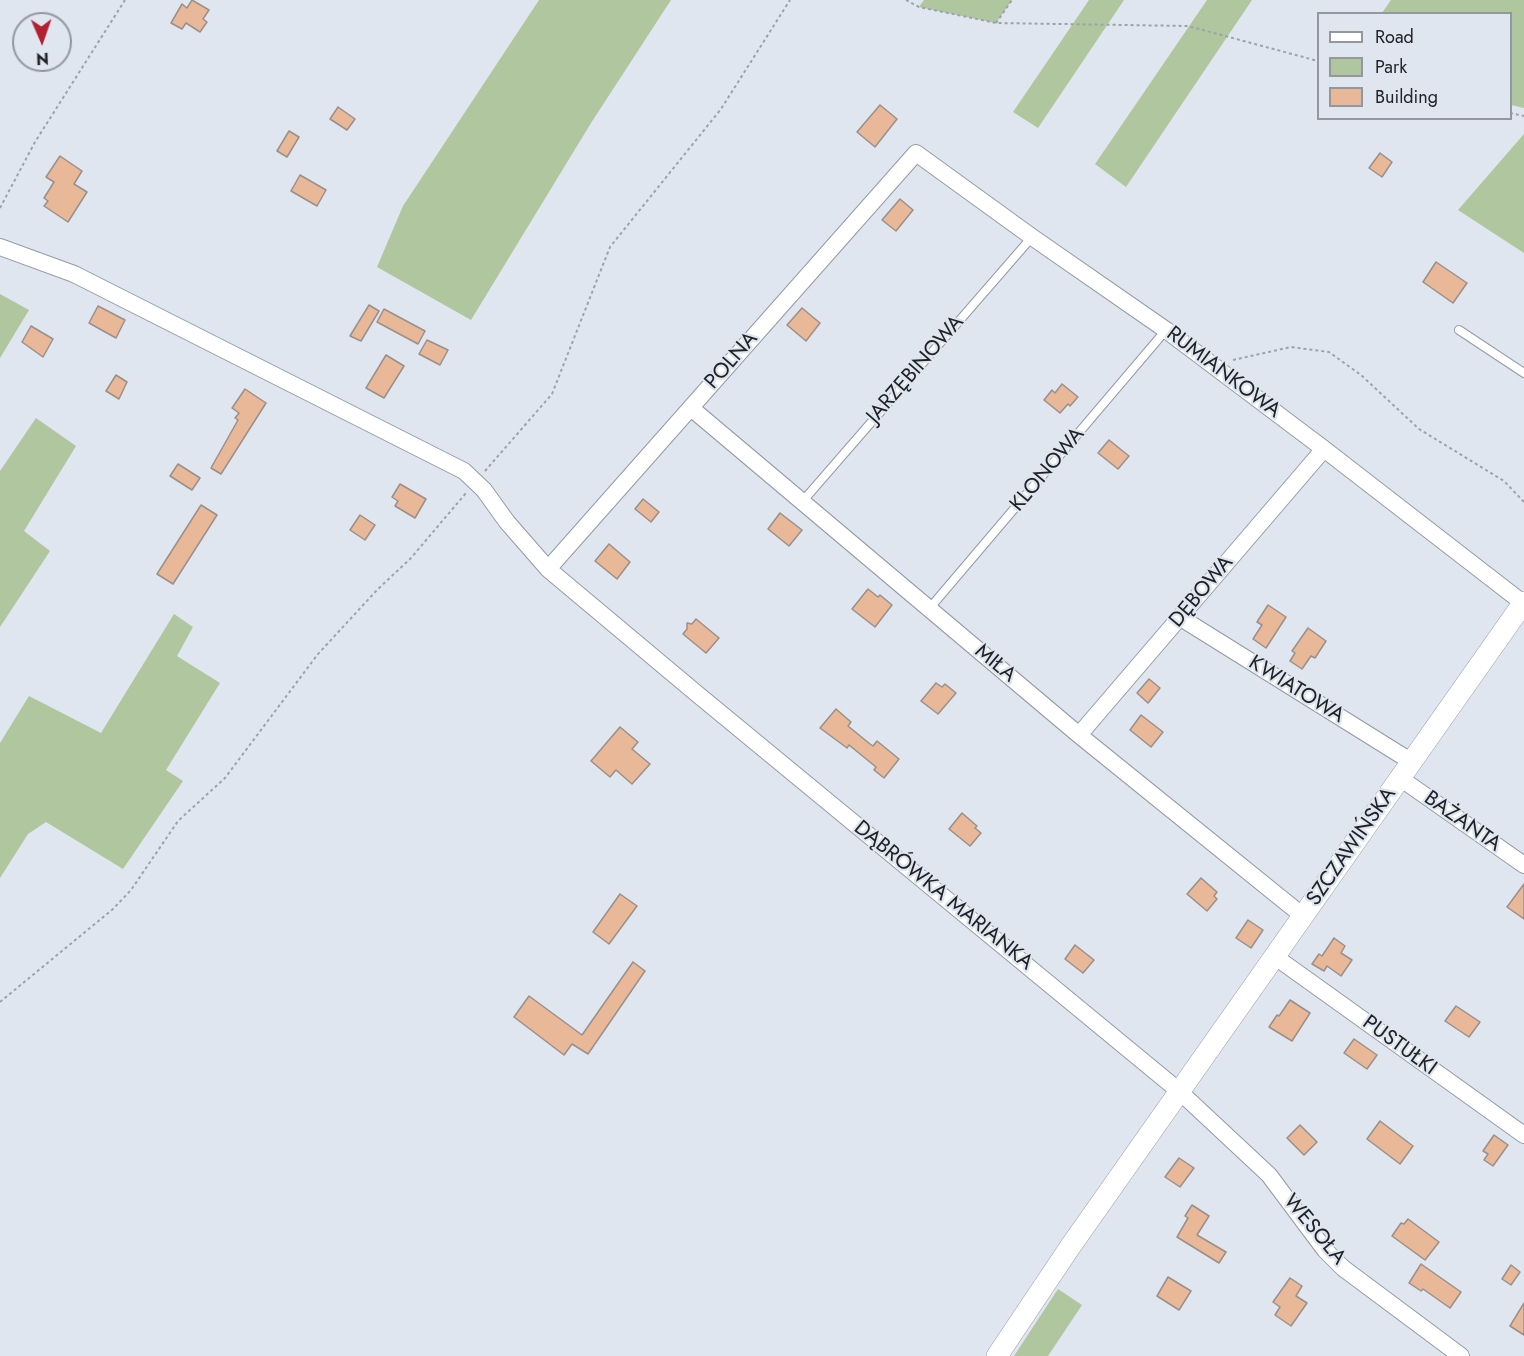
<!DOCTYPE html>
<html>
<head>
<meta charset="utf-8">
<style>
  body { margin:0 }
  #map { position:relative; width:1524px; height:1356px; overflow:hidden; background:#dfe6f0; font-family:Jost,sans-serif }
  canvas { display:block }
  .legend { position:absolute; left:1317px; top:12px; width:195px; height:108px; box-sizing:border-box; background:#dfe6f0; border:2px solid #93989f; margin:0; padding:8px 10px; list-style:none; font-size:18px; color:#202226 }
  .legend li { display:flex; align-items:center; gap:12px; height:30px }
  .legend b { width:30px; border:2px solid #93989f }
  .north { position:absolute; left:12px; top:12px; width:60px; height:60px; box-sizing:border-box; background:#dfe6f0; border:2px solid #93989f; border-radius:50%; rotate:178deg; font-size:16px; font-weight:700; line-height:24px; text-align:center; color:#202226 }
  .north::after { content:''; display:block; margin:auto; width:21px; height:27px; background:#b32131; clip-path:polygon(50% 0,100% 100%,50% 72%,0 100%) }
</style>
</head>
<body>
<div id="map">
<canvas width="1524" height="1356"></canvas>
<ul class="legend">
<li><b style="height:8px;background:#fff"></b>Road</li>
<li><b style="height:16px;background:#afc69e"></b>Park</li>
<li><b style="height:16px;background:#e8b899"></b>Building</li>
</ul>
<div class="north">N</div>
</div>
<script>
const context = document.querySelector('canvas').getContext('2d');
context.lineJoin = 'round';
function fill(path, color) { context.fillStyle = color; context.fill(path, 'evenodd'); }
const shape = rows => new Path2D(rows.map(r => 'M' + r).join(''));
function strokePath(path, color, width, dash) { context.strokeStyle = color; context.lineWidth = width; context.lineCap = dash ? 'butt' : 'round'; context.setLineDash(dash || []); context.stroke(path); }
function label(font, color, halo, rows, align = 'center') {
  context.font = font + ' Jost,sans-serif'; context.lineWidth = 4.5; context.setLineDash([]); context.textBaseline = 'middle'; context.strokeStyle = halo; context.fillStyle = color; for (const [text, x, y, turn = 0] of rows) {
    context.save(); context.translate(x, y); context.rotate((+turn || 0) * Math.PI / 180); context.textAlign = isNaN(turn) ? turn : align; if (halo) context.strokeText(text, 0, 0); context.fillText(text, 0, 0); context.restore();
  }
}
const green = shape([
  [539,0,671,0,591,123,471,320,377,267,403,206],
  [924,0,1012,0,996,23,919,7],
  [1089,0,1124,0,1038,128,1013,112],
  [1207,0,1252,0,1126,187,1095,164],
  [1391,0,1524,0,1524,108,1511,105,1510,14,1382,13],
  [1524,134,1524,253,1458,210],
  [0,294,29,310,0,358],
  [36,418,76,446,24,531,50,551,0,627,0,471],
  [174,614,193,627,177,656,220,683,166,770,183,781,123,869,46,822,28,834,0,878,0,743,29,696,101,733],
  [1058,1289,1082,1305,1048,1356,1014,1356]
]);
const building = shape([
  [192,0,209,10,203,19,207,22,200,32,186,23,182,29,171,23,182,4,187,8,192,0],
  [880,105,897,119,875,147,857,132,880,105],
  [338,107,355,119,347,130,330,119,338,107],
  [289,131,299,137,287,157,277,151,289,131],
  [1380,153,1392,162,1382,177,1369,168,1380,153],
  [60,156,82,171,74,184,87,192,68,222,44,206,48,201,44,198,54,182,46,177,60,156],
  [300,175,326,190,317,206,291,191,300,175],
  [900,199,913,210,896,231,882,220,900,199],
  [1436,262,1467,283,1453,303,1423,282,1436,262],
  [369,305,379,311,361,341,350,336,369,305],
  [98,306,125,320,116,338,89,323,98,306],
  [802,308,820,323,806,341,787,325,802,308],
  [384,309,425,331,418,344,377,322,384,309],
  [31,326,53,339,43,357,22,342,31,326],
  [427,340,448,350,440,365,419,354,427,340],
  [386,355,404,366,384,398,366,388,386,355],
  [116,375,127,382,119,399,106,391,116,375],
  [1062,384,1078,397,1070,406,1068,404,1060,413,1044,400,1052,390,1055,393,1062,384],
  [245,389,266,403,221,474,211,468,238,420,235,418,239,413,232,408,245,389],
  [1109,440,1129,456,1118,469,1098,453,1109,440],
  [178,464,200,478,192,490,170,476,178,464],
  [400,484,426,499,415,518,395,506,398,501,392,497,400,484],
  [643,499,659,512,651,522,635,509,643,499],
  [201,505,217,515,173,584,157,574,201,505],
  [780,513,802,530,789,546,768,529,780,513],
  [360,515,375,525,365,540,350,530,360,515],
  [609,544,630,562,617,579,595,561,609,544],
  [868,589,878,597,880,595,892,605,875,627,852,609,868,589],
  [1268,605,1286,617,1266,648,1253,639,1262,625,1257,622,1268,605],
  [696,619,719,638,706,653,683,634,687,629,687,623,692,624,696,619],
  [1308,628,1326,641,1315,658,1311,656,1302,669,1290,661,1295,653,1292,651,1308,628],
  [1149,679,1160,688,1148,703,1137,693,1149,679],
  [936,683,942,687,945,684,956,693,938,714,921,701,936,683],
  [836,709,851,722,848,726,870,744,873,746,877,741,899,759,884,778,874,770,876,767,849,745,847,748,820,728,836,709],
  [1141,715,1163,732,1151,747,1130,730,1141,715],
  [620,727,638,742,632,749,650,764,632,784,616,770,610,777,591,761,620,727],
  [962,813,977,826,975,828,981,833,970,846,949,829,962,813],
  [1201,878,1217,892,1214,896,1217,899,1207,911,1187,894,1201,878],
  [1524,884,1524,919,1507,907,1524,884],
  [620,894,637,906,609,944,593,932,620,894],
  [1248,920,1263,930,1251,948,1236,938,1248,920],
  [1334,938,1345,946,1341,953,1352,960,1341,976,1327,966,1324,971,1312,964,1319,954,1322,956,1334,938],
  [1075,945,1094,960,1083,973,1065,959,1075,945],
  [633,962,645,971,588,1054,572,1044,564,1055,514,1017,529,996,582,1035,633,962],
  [1290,1000,1310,1013,1292,1041,1269,1027,1277,1015,1279,1016,1290,1000],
  [1456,1006,1480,1022,1469,1037,1445,1021,1456,1006],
  [1354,1039,1377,1055,1367,1069,1344,1053,1354,1039],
  [1380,1121,1413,1146,1400,1164,1367,1139,1380,1121],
  [1300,1125,1317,1142,1304,1155,1287,1138,1300,1125],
  [1494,1135,1508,1145,1493,1166,1484,1160,1488,1154,1483,1151,1494,1135],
  [1179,1158,1194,1168,1180,1187,1165,1177,1179,1158],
  [1192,1205,1209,1216,1197,1235,1226,1252,1219,1263,1177,1237,1188,1218,1185,1216,1192,1205],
  [1408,1219,1439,1242,1425,1260,1392,1236,1401,1223,1404,1224,1408,1219],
  [1421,1264,1461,1292,1450,1308,1423,1289,1421,1291,1409,1283,1421,1264],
  [1511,1265,1520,1272,1511,1285,1502,1279,1511,1265],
  [1168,1277,1191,1291,1179,1310,1157,1296,1168,1277],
  [1290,1278,1302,1286,1296,1296,1307,1303,1291,1326,1275,1315,1280,1307,1273,1302,1290,1278],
  [1524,1303,1524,1335,1510,1326,1524,1303]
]);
const path = shape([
  [906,0,919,7,996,23,1188,26,1318,61],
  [996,23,1012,0],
  [1510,113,1524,116],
  [0,208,35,142,125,0],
  [1233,360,1291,347,1329,352,1361,375,1419,429,1504,481,1524,502],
  [485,471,552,394,610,247,721,109,790,0],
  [0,1002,113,909,131,890,178,821,225,778,318,654,377,590,411,558,466,493]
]);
const service = shape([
  [1459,330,1524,373],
  [802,502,1032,237],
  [929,609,1166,330]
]);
const minor = shape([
  [0,247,74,274,464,471,484,490,507,522,548,569,696,693,1179,1091,1269,1175,1325,1250,1343,1268,1461,1356],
  [691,408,1079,735,1303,916],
  [548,569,916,153,1032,237,1166,330,1324,449,1523,603],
  [1181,618,1412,762],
  [1079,735,1324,449],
  [1400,778,1524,865],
  [1274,956,1524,1135]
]);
const tertiary = shape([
  [997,1356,1070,1247,1524,602]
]);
const streetNames = [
  ["POLNA",732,361,-49],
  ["JARZĘBINOWA",916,370,-49],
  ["RUMIANKOWA",1223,373,37],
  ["KLONOWA",1048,470,-50],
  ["DĘBOWA",1202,592,-50],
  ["MIŁA",995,664,40],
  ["KWIATOWA",1296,690,32],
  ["BAŻANTA",1462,822,35],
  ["SZCZAWIŃSKA",1352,847,-55],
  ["DĄBRÓWKA MARIANKA",943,896,39],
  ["PUSTUŁKI",1399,1046,36],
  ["WESOŁA",1314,1230,50]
];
fill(green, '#afc69e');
fill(building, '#e8b899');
strokePath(building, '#9a9089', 1.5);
strokePath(service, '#959ba4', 10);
strokePath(minor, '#959ba4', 18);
strokePath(tertiary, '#959ba4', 22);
strokePath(path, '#9da2aa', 2, [3, 3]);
strokePath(service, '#fff', 8);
strokePath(minor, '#fff', 16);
strokePath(tertiary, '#fff', 21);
label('21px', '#202226', '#dfe6f0', streetNames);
</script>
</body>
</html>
